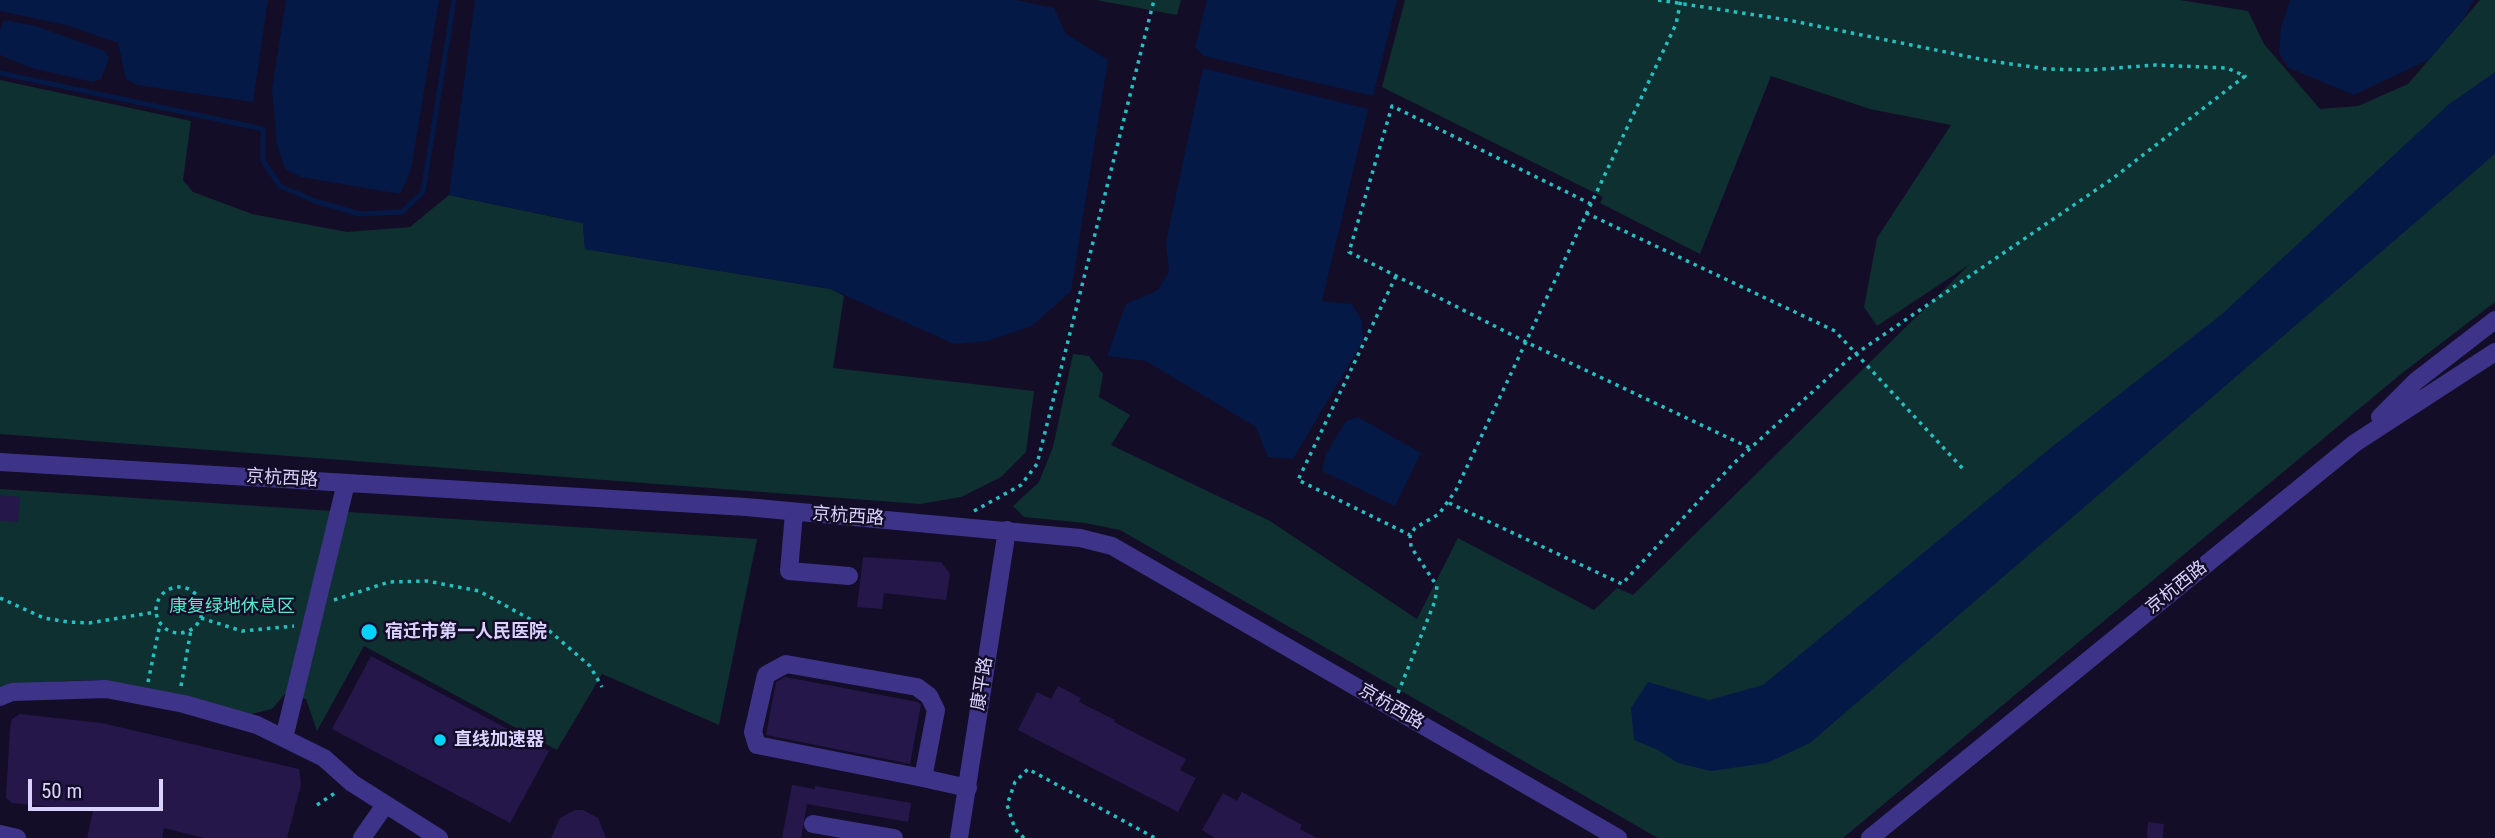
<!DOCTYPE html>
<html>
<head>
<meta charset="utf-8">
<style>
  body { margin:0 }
  #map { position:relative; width:2495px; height:838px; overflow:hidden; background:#130d27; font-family:"Roboto Condensed",sans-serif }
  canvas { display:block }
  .scale { position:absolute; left:28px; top:779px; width:135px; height:32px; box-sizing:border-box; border:4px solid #dbd3ff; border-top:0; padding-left:9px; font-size:21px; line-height:24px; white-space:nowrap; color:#dbd3ff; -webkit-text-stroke:5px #130d27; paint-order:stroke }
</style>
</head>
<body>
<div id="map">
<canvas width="2495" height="838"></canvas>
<div class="scale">50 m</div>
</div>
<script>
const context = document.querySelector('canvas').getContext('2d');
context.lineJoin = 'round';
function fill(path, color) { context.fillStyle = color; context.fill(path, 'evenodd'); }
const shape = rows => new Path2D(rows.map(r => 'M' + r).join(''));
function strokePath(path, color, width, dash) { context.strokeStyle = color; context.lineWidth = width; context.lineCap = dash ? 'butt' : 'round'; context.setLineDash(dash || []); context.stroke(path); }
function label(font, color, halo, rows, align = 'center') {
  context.font = font + ' "Roboto Condensed","Noto Sans SC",sans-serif'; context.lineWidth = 5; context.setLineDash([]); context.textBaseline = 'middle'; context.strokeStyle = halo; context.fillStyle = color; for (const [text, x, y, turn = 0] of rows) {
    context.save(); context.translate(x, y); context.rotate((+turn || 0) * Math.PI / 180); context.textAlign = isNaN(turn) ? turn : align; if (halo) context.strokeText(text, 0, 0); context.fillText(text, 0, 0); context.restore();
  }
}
const green = shape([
  [1096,0,1181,0,1177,15],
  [1405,0,2180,0,2248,11,2264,44,2320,109,2358,106,2408,84,2480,0,2495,0,2495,302,2401,374,1843,838,1658,838,1120,530,1085,523,1024,517,1013,506,1039,482,1053,447,1073,354,1089,356,1103,374,1099,397,1130,415,1111,445,1270,521,1417,619,1458,538,1594,610,1617,588,1633,595,1969,265,1877,326,1864,307,1877,238,1951,125,1870,109,1771,76,1700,254,1600,203,1603,197,1382,87],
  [0,80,191,121,183,180,193,192,252,214,347,232,410,227,449,195,583,223,585,249,831,289,844,296,833,368,1034,391,1026,452,1001,477,961,497,920,504,0,434],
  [0,489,757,539,719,725,602,674,557,750,364,646,317,731,306,699,285,694,272,709,247,715,97,680,61,681,0,689]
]);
const water = shape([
  [0,0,268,0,253,102,137,85,126,79,118,43,66,25,0,11],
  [286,0,439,0,411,170,400,194,301,177,285,169,277,145,272,89],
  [475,0,1016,0,1054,8,1066,34,1108,60,1071,291,1032,326,987,341,954,344,831,289,585,249,583,223,449,195],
  [1207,0,1397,0,1373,96,1204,56,1195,47],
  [2290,0,2474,0,2464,18,2430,59,2354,95,2289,68,2279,53,2281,27],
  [4,20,36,26,105,51,109,58,101,79,92,82,32,68,0,55,0,30],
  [1203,68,1368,109,1322,301,1352,304,1362,321,1363,341,1293,459,1268,457,1256,427,1146,361,1107,356,1126,304,1158,290,1169,272,1166,242],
  [2495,72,2495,154,1810,743,1767,763,1711,771,1678,763,1658,750,1634,740,1631,708,1648,682,1709,700,1763,685,2048,450,2222,314,2448,105],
  [1358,417,1421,453,1395,506,1322,471,1326,454,1346,421]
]);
const stream = shape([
  [0,73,263,129,263,161,280,186,315,201,360,214,402,212,423,192,454,0]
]);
const building = shape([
  [0,495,20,497,18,522,0,521],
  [863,557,941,562,950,574,946,600,884,593,882,609,857,607],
  [371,656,549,751,510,823,332,729],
  [785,677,918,702,921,705,910,764,766,735,776,682],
  [1058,686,1081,698,1079,702,1115,720,1114,722,1186,759,1180,770,1196,778,1178,812,1018,730,1037,692,1051,699],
  [20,714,102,723,299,769,301,785,287,838,204,838,164,828,162,838,87,838,93,811,12,803,6,798,10,727,12,719],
  [792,785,815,789,815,786,911,803,908,822,807,804,801,838,782,838],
  [1242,792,1302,825,1300,829,1317,838,1215,838,1202,830,1223,793,1237,801],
  [575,810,583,810,598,818,606,838,551,838,560,818],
  [2148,822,2164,824,2163,838,2147,838]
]);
const path = shape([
  [1591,204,1392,106,1349,252,1526,342,1750,448],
  [1586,213,1835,331,1965,471],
  [1396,276,1298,480,1410,535],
  [1449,503,1622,584,1734,463,1851,357,2112,179,2245,76,2227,68,2155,65,2090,70,2047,69,1990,61,1788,20,1658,0],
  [974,511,1021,485,1037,464,1154,0],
  '156 610a23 23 0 1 1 46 0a23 23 0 1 1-46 0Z',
  [0,598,44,618,68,622,89,623,156,612],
  [334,600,389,582,427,581,479,591,546,628,590,666,602,687],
  [201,618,242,631,294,626],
  [148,682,160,624],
  [181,686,191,630],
  [1398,693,1435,601,1437,586,1411,547,1410,535,1415,528,1439,514,1456,490,1676,24,1681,0],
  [317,805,338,791],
  [1024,838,1015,829,1007,805,1015,782,1028,769,1155,838]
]);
const minor = shape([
  [2380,417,2416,381,2495,320],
  [0,462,746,507,1080,538,1112,546,1618,838],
  [794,513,789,571,849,576],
  [0,697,12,692,106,689,184,704,257,725,324,758,352,783,439,838],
  [284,738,346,483],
  [923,778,757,745,753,732,766,675,786,664,917,687,929,696,936,710,923,778,968,788],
  [813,824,894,838],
  [0,834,17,838],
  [362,838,385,805],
  [959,838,1007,530],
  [1870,838,2355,443,2495,352]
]);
const markers = [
  [369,632,9,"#00d3fe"],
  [440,740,7,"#00d3fe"]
];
const streetNames = [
  ["京杭西路",282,479,3],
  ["京杭西路",848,517,4],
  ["京杭西路",2177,588,-39],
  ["康平路",983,684,-81],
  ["京杭西路",1391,707,30]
];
const parkNames = [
  ["康复绿地休息区",232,607]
];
const poiNames = [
  ["宿迁市第一人民医院",385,632],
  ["直线加速器",454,740]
];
fill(green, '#0f3031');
fill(water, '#051947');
strokePath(stream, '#051947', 5);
fill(building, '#25174a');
strokePath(path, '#24c0c2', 3.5, [3.5, 5]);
strokePath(minor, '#3d348a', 18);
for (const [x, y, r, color] of markers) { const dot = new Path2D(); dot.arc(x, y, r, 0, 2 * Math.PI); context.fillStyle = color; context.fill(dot); strokePath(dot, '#130d27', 2.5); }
label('18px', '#dbd3ff', '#130d27', streetNames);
label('18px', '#54eacf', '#130d27', parkNames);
label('bold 18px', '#dbd3ff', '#130d27', poiNames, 'left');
</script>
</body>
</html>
